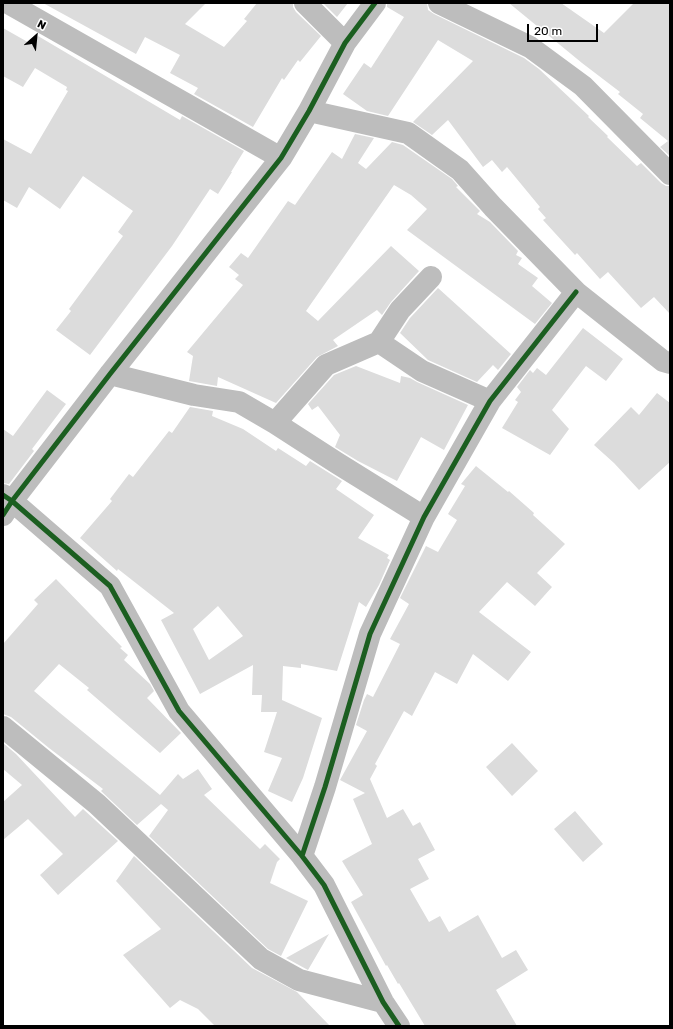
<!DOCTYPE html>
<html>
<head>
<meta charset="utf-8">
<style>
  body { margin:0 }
  #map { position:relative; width:673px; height:1029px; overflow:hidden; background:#fff; font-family:Rubik,sans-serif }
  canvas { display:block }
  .frame { position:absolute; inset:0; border:4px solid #000; pointer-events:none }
  .north { position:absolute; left:16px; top:16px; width:40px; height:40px; -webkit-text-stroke:3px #fff; paint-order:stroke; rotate:27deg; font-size:11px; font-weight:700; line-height:16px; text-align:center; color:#000 }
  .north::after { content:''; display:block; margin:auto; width:14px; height:18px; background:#000; clip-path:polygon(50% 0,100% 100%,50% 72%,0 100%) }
  .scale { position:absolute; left:527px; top:24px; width:71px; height:18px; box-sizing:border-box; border:2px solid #000; border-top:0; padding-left:5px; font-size:12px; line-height:14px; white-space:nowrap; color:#000; -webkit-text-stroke:3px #fff; paint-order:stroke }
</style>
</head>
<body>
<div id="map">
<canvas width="673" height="1029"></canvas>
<div class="frame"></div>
<div class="north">N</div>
<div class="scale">20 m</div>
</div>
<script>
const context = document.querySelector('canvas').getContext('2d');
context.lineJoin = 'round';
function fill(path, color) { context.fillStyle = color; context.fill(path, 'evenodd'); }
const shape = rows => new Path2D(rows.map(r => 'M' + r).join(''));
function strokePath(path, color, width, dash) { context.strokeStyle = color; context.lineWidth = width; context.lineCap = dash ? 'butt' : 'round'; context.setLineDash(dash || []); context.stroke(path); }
const building = shape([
  [43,3,206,3,185,24,224,47,247,21,244,19,257,3,293,3,293,7,296,12,321,36,300,62,298,60,284,80,282,78,253,127,194,94,198,88,170,73,180,55,145,37,136,54],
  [323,3,348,3,337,17],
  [387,3,427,3,428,10,434,14,524,58,539,69,589,116,588,117,608,136,607,137,637,166,641,163,661,183,666,186,670,186,670,314,654,297,641,308,608,272,600,279,577,253,575,255,543,220,546,218,538,209,540,207,507,167,502,172,492,160,483,167,448,120,432,135,413,122,473,61,438,40,388,116,367,111,343,94,364,63,371,68,404,17,387,7],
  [509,3,561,3,604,33,634,3,670,3,670,156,660,147,668,141,640,118,643,114,618,94,620,92,582,63],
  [3,28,33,45,38,36,180,120,182,116,244,151,231,172,232,172,218,194,210,189,172,246,90,355,56,330,71,311,69,309,123,236,118,232,133,211,83,176,60,209,29,187,17,208,3,200,3,139,31,154,68,91,66,90,67,87,35,68,23,87,3,76],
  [355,134,374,138,358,163,366,169,392,142,403,145,452,179,458,186,456,187,480,211,477,214,490,222,518,251,516,255,522,258,518,264,538,278,532,286,552,303,535,324,407,230,427,209,411,195,394,185,306,311,318,321,391,246,419,271,391,302,382,315,377,310,333,340,338,346,317,357,276,403,218,377,217,386,189,381,193,356,187,352,243,285,235,279,239,275,229,267,241,253,248,258,288,201,295,205,332,152,342,159],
  [438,288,511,354,498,370,493,365,477,382,428,360,400,333,410,318],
  [583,328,623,359,606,381,586,366,552,410,569,429,550,455,502,428,518,402,515,400,521,392,517,387,530,370,533,373,537,368,546,375],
  [356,366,400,383,401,376,410,378,417,382,468,405,444,450,421,437,397,481,358,461,335,447,340,435,318,406,312,410,308,404,334,375],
  [47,390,66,404,32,449,34,451,9,484,3,483,3,429,13,436],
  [657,393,670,403,670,462,639,490,614,463,594,445,631,407,639,415],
  [190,407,213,411,212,416,243,429,276,451,278,448,306,466,310,461,342,481,336,489,374,515,358,538,389,555,387,558,390,560,379,585,366,607,359,602,337,671,301,664,301,668,283,666,282,700,322,718,303,778,292,802,268,791,282,758,264,752,277,712,261,712,262,695,252,695,253,665,200,694,161,620,174,613,118,569,117,571,80,538,112,501,110,499,129,474,133,477,169,431,172,433],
  [218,606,243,636,209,660,193,629],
  [476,466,508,492,509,491,534,513,533,515,565,544,537,573,552,587,535,606,507,582,479,612,531,652,508,681,473,654,457,684,435,672,412,716,404,711,375,764,377,766,370,779,387,818,403,809,413,826,420,822,435,850,418,859,429,879,410,889,429,922,440,916,449,932,478,915,502,958,516,950,528,970,496,990,517,1026,425,1026,399,983,398,984,387,965,386,966,351,902,363,895,342,861,372,844,353,799,365,793,340,780,367,731,356,725,364,700,367,694,373,697,400,644,390,639,409,604,400,598,426,546,438,552,457,520,448,514,465,486,461,484],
  [56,579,122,647,120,648,128,655,124,660,150,684,154,691,147,698,181,733,160,753,87,690,89,688,59,664,34,691,60,713,160,795,178,774,183,779,198,769,212,789,204,795,260,849,265,844,280,859,277,862,270,883,308,901,281,956,268,949,149,836,168,810,161,804,137,825,101,791,103,789,49,748,11,717,3,714,3,644,38,604,34,600],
  [3,743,16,754,75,817,83,809,118,841,58,895,40,875,63,854,28,819,3,840,3,802,22,785,3,769],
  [512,743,538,771,512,796,486,767],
  [575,811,603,844,583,862,554,829],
  [134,856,252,968,297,992,330,1026,215,1026,198,1009,180,1000,170,1008,123,955,161,929,116,881],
  [329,934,308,970,286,958]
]);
const minor = shape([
  [8,3,281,158],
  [305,3,345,43],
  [439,3,530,47,583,86,670,174],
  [309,111,408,133,460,170,493,207,576,292,663,361,670,363],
  [379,342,422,371,490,401],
  [110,374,194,395,239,402,275,423,337,463,424,517],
  [275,423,326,365,379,342,400,310,431,277],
  [3,495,12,501,110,586,179,711,302,856,324,885,383,1002,399,1026],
  [3,515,12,501,110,374,281,158,309,111,345,43,375,3],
  [3,727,97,804,261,959,299,980,383,1002],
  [302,856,325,787,370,634,424,517,490,401,576,292]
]);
const cycleway = shape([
  [3,495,12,501,110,586,179,711,302,856,324,885,383,1002,399,1026],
  [3,515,12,501,110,374,281,158,309,111,345,43,375,3],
  [302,856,325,787,370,634,424,517,490,401,576,292]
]);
fill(building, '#dcdcdc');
strokePath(minor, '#bdbdbd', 22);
strokePath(cycleway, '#1b5e20', 5);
</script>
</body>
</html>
